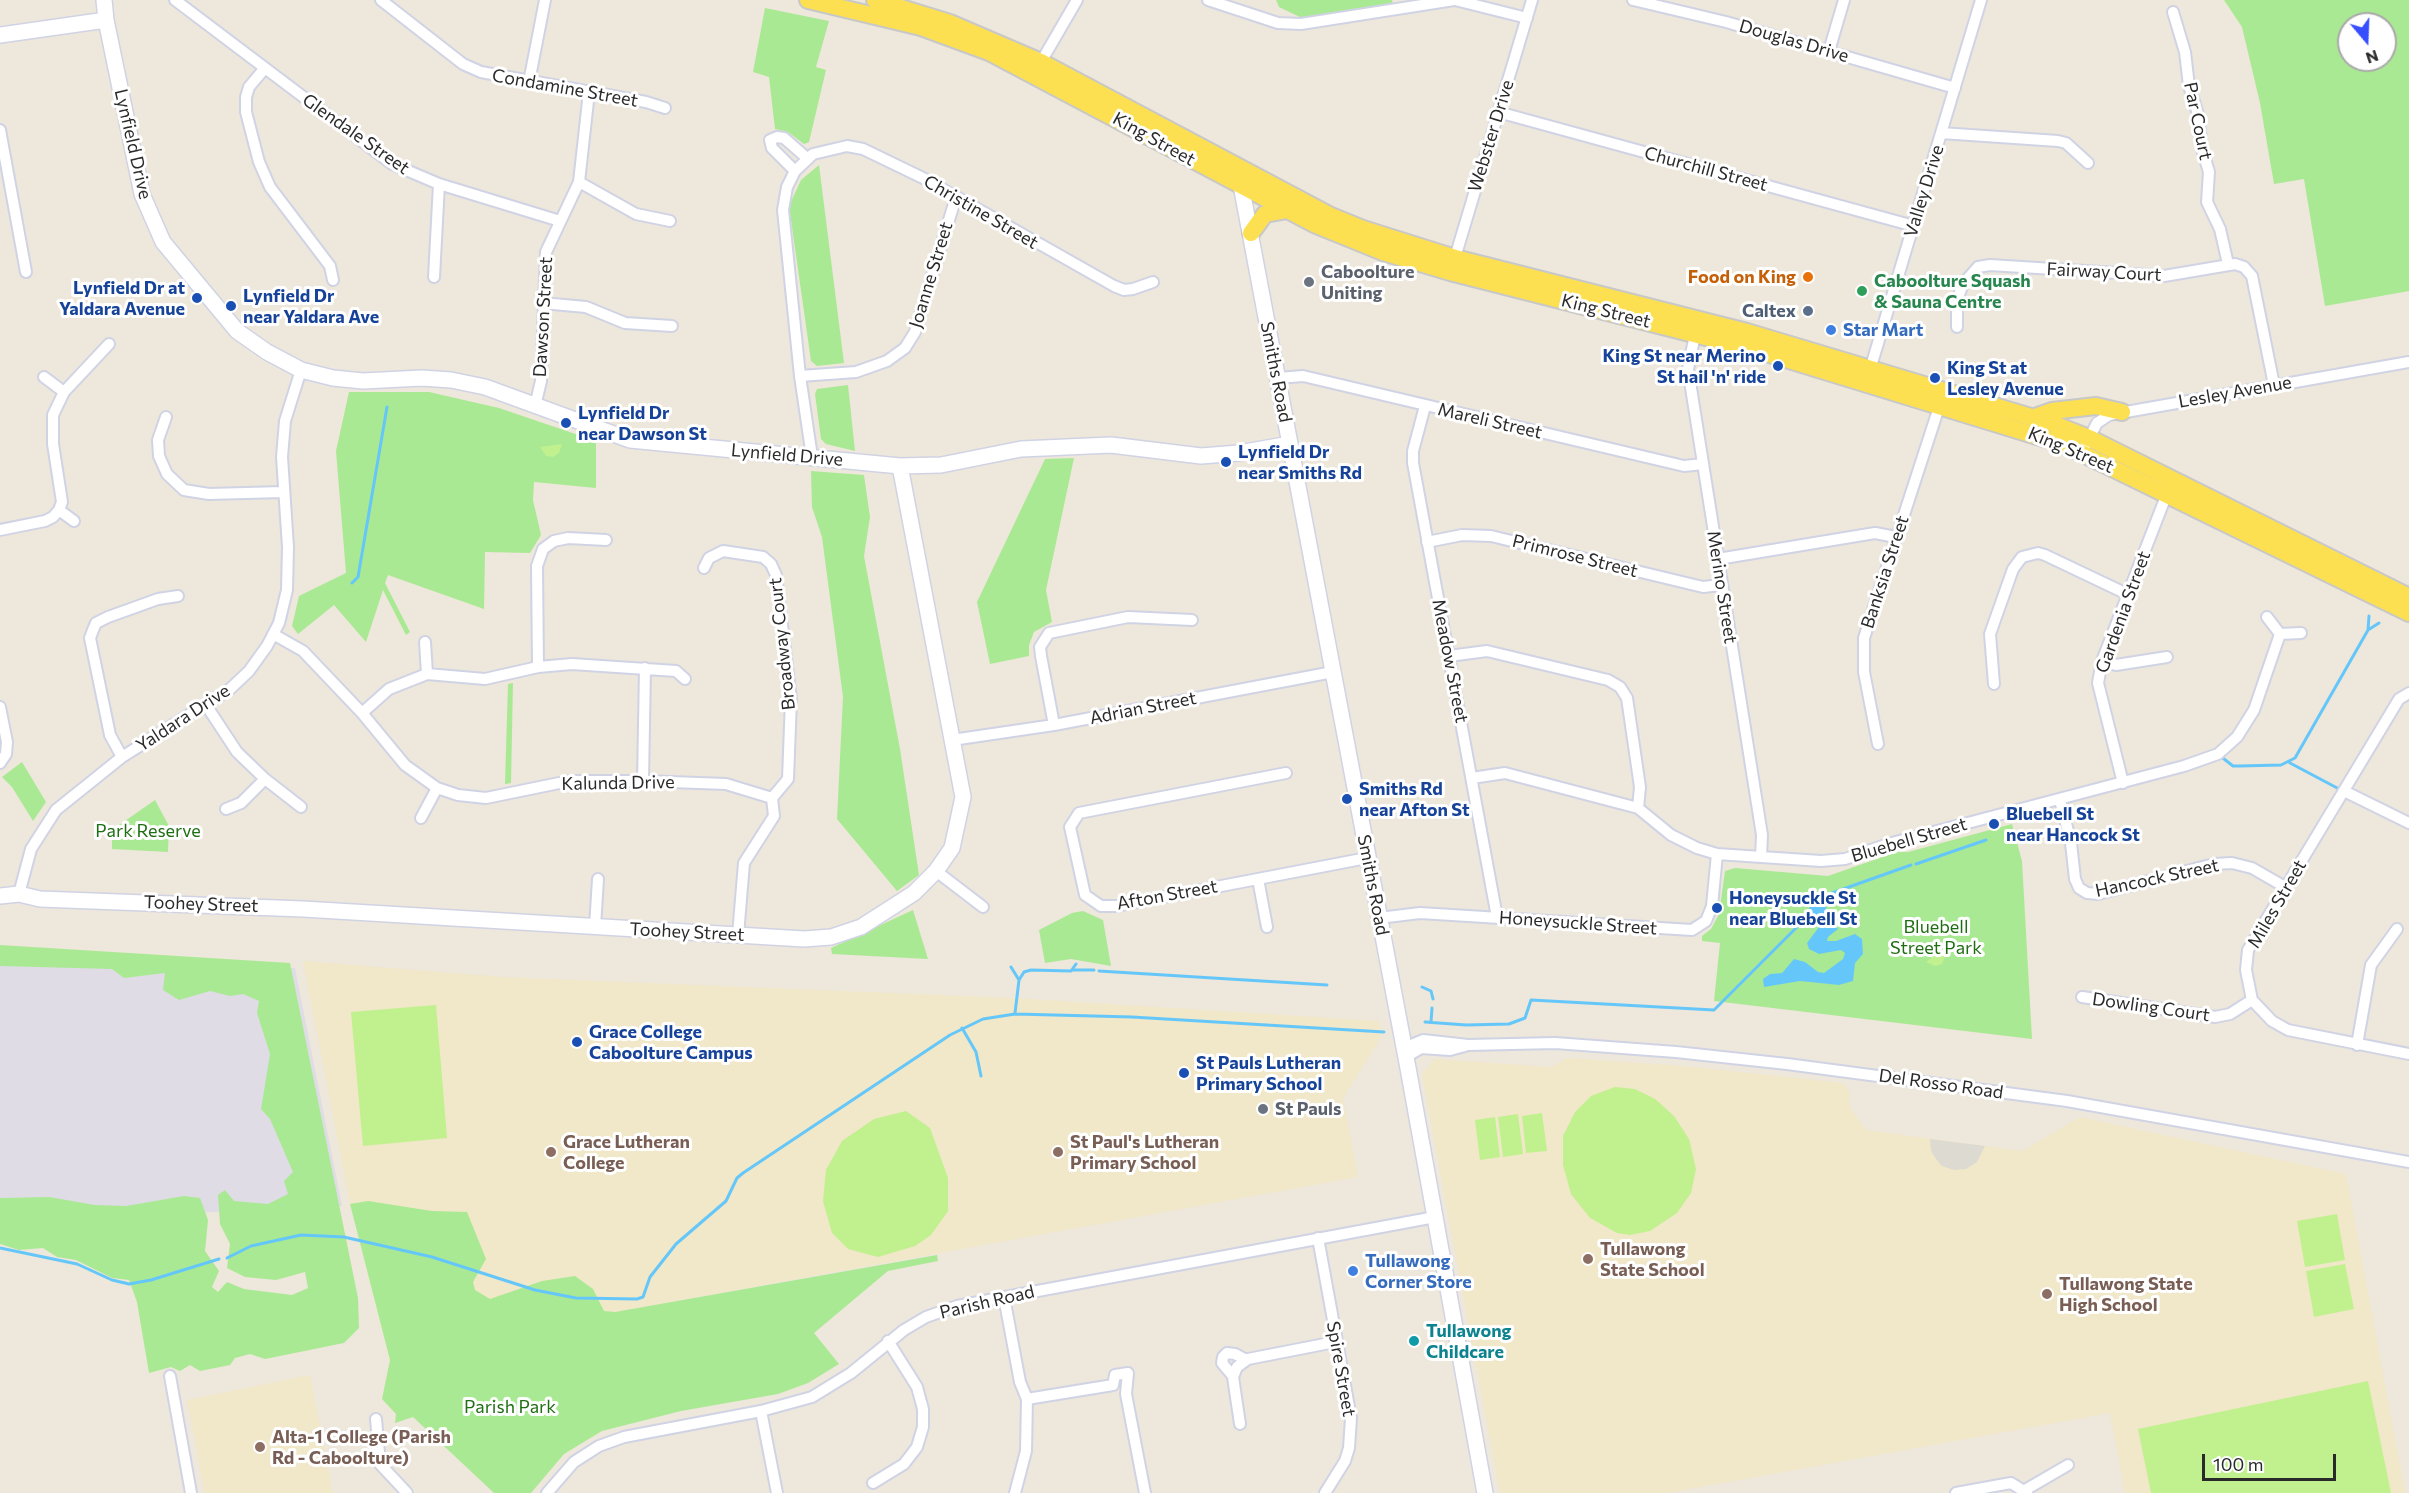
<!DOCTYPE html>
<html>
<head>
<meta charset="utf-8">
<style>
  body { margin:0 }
  #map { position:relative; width:2409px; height:1493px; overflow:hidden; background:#eee7db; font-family:Commissioner,sans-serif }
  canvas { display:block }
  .north { position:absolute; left:2337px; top:12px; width:60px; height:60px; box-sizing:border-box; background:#fff; border:2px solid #aaa; border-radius:50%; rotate:161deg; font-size:16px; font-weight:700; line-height:24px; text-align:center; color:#2a2a2a }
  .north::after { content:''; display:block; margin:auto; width:21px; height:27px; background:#374eff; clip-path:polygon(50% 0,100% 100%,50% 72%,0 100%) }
  .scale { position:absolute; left:2202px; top:1454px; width:134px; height:27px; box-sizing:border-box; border:3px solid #2a2a2a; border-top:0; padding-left:8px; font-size:18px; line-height:21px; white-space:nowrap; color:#2a2a2a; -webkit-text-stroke:4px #fff; paint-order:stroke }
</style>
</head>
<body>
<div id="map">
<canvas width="2409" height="1493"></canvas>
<div class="north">N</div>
<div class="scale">100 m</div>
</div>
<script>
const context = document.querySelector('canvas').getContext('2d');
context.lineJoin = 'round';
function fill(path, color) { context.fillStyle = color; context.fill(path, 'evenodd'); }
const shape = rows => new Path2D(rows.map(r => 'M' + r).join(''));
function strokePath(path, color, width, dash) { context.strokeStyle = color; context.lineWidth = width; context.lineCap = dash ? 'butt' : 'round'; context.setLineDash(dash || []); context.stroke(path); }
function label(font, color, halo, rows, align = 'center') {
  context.font = font + ' Commissioner,sans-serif'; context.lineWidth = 6; context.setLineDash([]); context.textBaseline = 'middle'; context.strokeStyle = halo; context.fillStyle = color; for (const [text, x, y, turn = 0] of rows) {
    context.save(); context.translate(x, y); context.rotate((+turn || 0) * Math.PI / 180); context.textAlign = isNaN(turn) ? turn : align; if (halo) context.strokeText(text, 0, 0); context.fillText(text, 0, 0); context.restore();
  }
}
const industrial = shape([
  [0,954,295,968,342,1206,0,1222]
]);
const education = shape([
  [303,961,503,977,1014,998,1379,1021,1382,1036,1343,1098,1358,1177,615,1312,604,1312,390,1360,350,1204],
  [1567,1058,1684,1066,1843,1083,1850,1092,1849,1106,1866,1130,2022,1151,2080,1117,2346,1174,2405,1493,2125,1493,2110,1413,1668,1493,1500,1493,1422,1074,1434,1059,1552,1067],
  [310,1375,333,1493,205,1493,187,1400]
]);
const green = shape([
  [1276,0,1392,0,1393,5,1302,18,1279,7],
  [2224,0,2409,0,2409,291,2325,306,2304,179,2274,184,2260,103,2242,27],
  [2349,24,2385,24,2385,60,2349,60],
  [765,8,829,21,816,67,826,70,809,142,804,144,788,132,775,129,769,77,753,72],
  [819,165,844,363,817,366,811,361,789,206,801,180],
  [848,385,855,451,826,444,821,439,815,394,817,389],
  [349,392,429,392,499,408,596,441,596,488,534,482,533,500,541,535,530,553,485,552,484,609,388,575,385,583,410,632,406,635,383,590,366,642,334,605,298,634,292,626,299,596,346,573,336,451],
  [1074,458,1046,590,1052,622,1034,632,1029,645,1029,656,990,664,977,602,1045,459],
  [811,471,864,475,870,517,864,556,900,749,919,875,897,891,837,819,843,697,822,537,812,507],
  [513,683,511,783,505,784,508,684],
  [22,762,46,802,33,821,12,787,2,777],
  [155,800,169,826,168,852,112,849,112,830],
  [2012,824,2022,861,2032,1039,1714,1001,1720,943,1702,941,1702,936,1711,929,1719,914,1725,871,1735,868,1828,876,1897,852,1908,852],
  [913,910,928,959,832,954,831,948],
  [1083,911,1103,920,1111,966,1071,959,1045,963,1039,930,1072,913],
  [0,945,290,963,358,1298,359,1328,344,1343,265,1359,250,1354,235,1358,230,1365,200,1371,190,1365,180,1371,171,1367,149,1373,137,1302,129,1280,112,1278,76,1260,57,1257,43,1248,19,1250,0,1244,0,1198,49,1197,95,1205,126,1206,184,1196,200,1198,208,1220,205,1251,219,1271,212,1287,218,1292,227,1282,244,1289,292,1295,308,1288,305,1272,276,1280,245,1277,227,1268,230,1244,220,1224,218,1195,225,1190,234,1201,268,1204,288,1194,284,1181,293,1172,270,1119,261,1109,270,1054,257,1013,259,1001,243,994,230,996,210,991,179,1000,163,990,165,973,124,978,112,969,0,966],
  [368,1201,432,1211,467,1212,486,1259,473,1282,475,1290,490,1299,542,1281,575,1276,593,1289,604,1311,615,1312,937,1255,938,1261,888,1271,814,1333,839,1364,808,1383,778,1394,681,1411,602,1431,564,1454,531,1493,494,1493,413,1417,395,1423,396,1414,382,1399,390,1360,350,1204]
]);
const pitch = shape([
  [562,444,559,453,553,457,546,456,540,447],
  [1943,948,1946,954,1942,964,1935,966,1926,962],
  [436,1005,447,1138,363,1146,351,1012],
  [1615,1087,1635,1089,1655,1099,1674,1116,1689,1139,1696,1169,1691,1193,1677,1213,1650,1231,1630,1235,1617,1233,1590,1218,1571,1194,1563,1165,1563,1136,1575,1112,1591,1096],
  [906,1111,930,1128,948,1178,948,1211,931,1235,915,1246,878,1257,848,1249,832,1233,823,1201,826,1170,842,1141,874,1119],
  [1542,1113,1547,1151,1526,1153,1522,1116],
  [1518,1114,1523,1154,1503,1157,1498,1117],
  [1495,1117,1500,1157,1480,1160,1475,1120],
  [2337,1214,2345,1260,2305,1267,2297,1221],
  [2345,1264,2354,1309,2314,1317,2306,1271],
  [2368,1381,2391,1493,2151,1493,2138,1429]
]);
const plaza = shape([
  [1930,1139,1985,1146,1977,1162,1966,1169,1954,1170,1942,1166,1936,1159,1931,1151]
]);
const water = shape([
  [1818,893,1829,896,1824,917,1826,922,1835,924,1838,929,1828,937,1827,941,1836,941,1855,934,1862,939,1863,954,1855,963,1853,981,1839,985,1800,981,1764,987,1763,979,1770,974,1782,973,1794,959,1805,962,1818,972,1824,973,1843,959,1845,953,1841,950,1819,954,1809,949,1807,943,1822,923,1819,917,1813,918,1809,913,1810,901]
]);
const stream = shape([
  [352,583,358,577,387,407],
  [2368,630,2379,623],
  [2219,755,2233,766,2239,766,2281,765,2295,758,2368,630,2369,616],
  [2290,763,2341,790],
  [1916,864,1986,840],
  [1827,898,1832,893,1911,865],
  [1011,967,1019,980],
  [1073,970,1094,970],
  [1099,971,1327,985],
  [1422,987,1431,991,1433,999],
  [1015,1013,1019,980,1024,972,1031,970,1071,971,1076,964],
  [1425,1022,1466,1025,1509,1024,1525,1018,1531,1000,1714,1010,1811,913],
  [1431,1022,1432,1008],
  [962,1028,976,1052,981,1076],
  [0,1248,77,1264,112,1280,129,1284,151,1280,219,1259],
  [227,1258,251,1246,301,1235,344,1237,432,1257,535,1290,576,1298,637,1299,643,1297,650,1277,676,1244,726,1201,737,1178,743,1173,950,1035,983,1019,1015,1014,1132,1017,1384,1032]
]);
const street = shape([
  [175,0,392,164,439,184,560,221],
  [381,0,463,64,481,72,646,102,665,108],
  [1208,0,1278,23,1301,24,1454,0],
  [1455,0,1527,18],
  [1633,0,1726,22,1955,88],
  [2173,12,2185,52,2189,86,2198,114,2202,149,2209,172,2207,202,2220,229,2228,264],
  [1829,51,1844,0],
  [1041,62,1077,0],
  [265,68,249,87,246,97,246,112,259,162,270,187,330,266,333,280],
  [529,82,545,0],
  [1498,112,1914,226],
  [0,130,26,272],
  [1941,133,2058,141,2066,143,2088,163],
  [795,171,772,148,770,140,777,137,784,138,808,159],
  [579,182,636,214,670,221],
  [1454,261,1532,0],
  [434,277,439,184],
  [542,303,586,307,625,323,672,326],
  [1957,327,1957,300,1963,284,1978,267,1990,265,2164,276,2235,264,2244,267,2252,276,2274,385],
  [1696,330,1688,369,1762,835,1761,857],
  [1869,373,1981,0],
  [800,376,856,372,887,361,905,348,915,332,956,197],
  [44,377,64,392],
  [1278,378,1303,376,1684,466,1703,464],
  [535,406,541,381,546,252,579,182,589,92],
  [1425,406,1413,451,1413,463,1497,917],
  [166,417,158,440,159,456,167,474,184,490,209,494,283,492],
  [2082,452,2097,423,2109,415,2409,362],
  [812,457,800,376,783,210,787,187,795,171,813,154,847,146,863,149,923,178,1114,286,1124,290,1133,289,1153,282],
  [59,510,74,521],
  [0,530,45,521,53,517,59,510,62,502,53,444,53,415,64,392,109,344],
  [1427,542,1462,535,1491,536,1703,587,1721,585],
  [1718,559,1875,533,1896,537],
  [704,568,709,558,723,551,763,557,771,564,776,575,791,699,788,779,772,798],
  [2267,617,2280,634,2301,633],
  [273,634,303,651,362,713,405,765,437,788,458,795,486,798,569,781,643,781,726,784,772,798],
  [425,642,427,674],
  [1449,656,1487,651,1608,680,1620,687,1627,698,1640,787,1638,808],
  [2102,661,2116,665,2167,657],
  [538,667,537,566,543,549,554,541,568,538,606,540],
  [1994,684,1990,634,2013,569,2022,557,2038,553,2045,555,2127,594],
  [2409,693,2399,699,2248,950,2246,970,2252,1000,2272,1021,2288,1030,2409,1054],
  [206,705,237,752,265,779,301,807],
  [0,707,7,742,6,754,0,763],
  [362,713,389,689,427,674,485,679,538,667,572,664,676,671,685,679],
  [1054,725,1041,656,1040,647,1049,633,1128,617,1192,620],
  [952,740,1054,725,1333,672],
  [1878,744,1864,672,1864,638,1940,404],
  [122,757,110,735,90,638,93,630,96,623,108,617,158,599,178,596],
  [1286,773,1079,813,1070,827,1085,895,1101,906,1117,906,1367,858],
  [1472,778,1505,773,1638,808,1671,835,1697,848,1717,854,1821,861,1845,859,1888,844,2184,766,2218,754,2237,737,2254,710,2280,634],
  [643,781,645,668],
  [2123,783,2098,683,2102,661,2168,491],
  [2344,791,2409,823],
  [2060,800,2071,843,2075,879,2079,888,2087,893,2098,894,2214,864,2232,863,2252,868,2285,887],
  [226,809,241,803,265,779],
  [421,818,437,788],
  [936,871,983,907],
  [1258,879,1267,927],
  [19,894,31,849,56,810,122,757,230,689,249,671,267,646,279,623,287,590,288,547,282,457,285,421,301,370],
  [1379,918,1420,913,1692,930,1706,921,1712,906,1717,854],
  [595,927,598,879],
  [738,935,744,863,774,816,772,798],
  [2082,997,2215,1017,2230,1014,2252,1000],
  [2357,1045,2371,965,2397,929],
  [1404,1048,1423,1040,1468,1045,1555,1043,1676,1052,1787,1064,2067,1101,2409,1162],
  [1406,1057,1421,1048,1450,1050,1465,1046],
  [1318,1238,1351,1418,1349,1448,1345,1461,1325,1493],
  [1004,1297,1020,1382,1027,1399,1026,1451,1015,1493],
  [170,1376,191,1493],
  [1233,1376,1222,1363,1223,1357,1227,1353,1235,1354,1246,1360],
  [1027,1399,1113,1385,1115,1375,1128,1373,1126,1394,1145,1493],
  [761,1411,777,1493],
  [376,1419,380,1464,407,1493],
  [1240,1424,1233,1377,1237,1367,1248,1359,1335,1342],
  [873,1483,904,1464,917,1447,923,1427,923,1409,917,1387,888,1341],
  [2025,1490,2068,1465],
  [547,1493,574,1462,599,1446,624,1437,761,1411,812,1397,851,1373,904,1330,926,1317,957,1306,1435,1217],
  [1956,1493,2011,1483,2027,1493]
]);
const secondary = shape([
  [104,0,106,20,142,194,163,242,237,331,267,352,301,370,333,378,363,381,422,378,451,380,485,387,630,440,900,466,941,465,1021,449,1111,445,1201,456,1239,453,1290,444],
  [0,35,106,20],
  [1244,179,1241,185,1408,1068,1485,1493],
  [0,896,19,894,40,899,303,909,804,939,831,937,861,927,914,893,936,871,952,848,963,797,900,466]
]);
const primary = shape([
  [808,0,921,27,989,52,1314,224,1383,252,1450,272,1753,349,2063,444,2409,613],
  [875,0,950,23,1041,62,1331,216,1363,229,1455,258,1747,332,2051,423,2089,438,2409,597],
  [1251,233,1265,214,1287,210],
  [2035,417,2052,411,2096,406,2122,412]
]);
const markers = [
  [1808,277,6,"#e8710a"],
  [1309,282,6,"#6b7280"],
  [1862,291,6,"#2e9e5b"],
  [197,298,6,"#1a4fb4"],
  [231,306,6,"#1a4fb4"],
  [1808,311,6,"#5c6f8a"],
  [1831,330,6,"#3f7fe0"],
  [1778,366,6,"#1a4fb4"],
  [1935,378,6,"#1a4fb4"],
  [566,423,6,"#1a4fb4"],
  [1226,462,6,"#1a4fb4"],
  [1347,799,6,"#1a4fb4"],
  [1994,824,6,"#1a4fb4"],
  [1717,908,6,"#1a4fb4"],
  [577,1042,6,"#1a4fb4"],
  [1184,1073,6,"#1a4fb4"],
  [1263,1109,6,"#6b7280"],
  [551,1152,6,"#8d6e63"],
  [1058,1152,6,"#8d6e63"],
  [1588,1259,6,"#8d6e63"],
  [1353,1271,6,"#3f7fe0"],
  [2047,1294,6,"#8d6e63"],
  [1414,1341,6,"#0f9aa8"],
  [260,1447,6,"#8d6e63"]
];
const streetNames = [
  ["Douglas Drive",1794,41,16],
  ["Condamine Street",565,88,10],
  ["Par Court",2198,121,78],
  ["Glendale Street",356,134,35],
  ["Webster Drive",1491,136,-73],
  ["King Street",1154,139,29],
  ["Lynfield Drive",133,144,77],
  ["Churchill Street",1706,169,15],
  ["Valley Drive",1924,191,-73],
  ["Christine Street",981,212,30],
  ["Fairway Court",2104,272,3],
  ["Joanne Street",931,275,-73],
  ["King Street",1606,311,14],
  ["Dawson Street",543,317,-87],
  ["Smiths Road",1276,372,79],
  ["Lesley Avenue",2235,392,-10],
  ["Mareli Street",1490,421,13],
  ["King Street",2071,450,23],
  ["Lynfield Drive",787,455,5],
  ["Primrose Street",1575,556,14],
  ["Banksia Street",1885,572,-72],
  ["Merino Street",1722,587,81],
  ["Gardenia Street",2123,612,-70],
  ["Broadway Court",782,644,-96],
  ["Meadow Street",1450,661,79],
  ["Adrian Street",1143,708,-11],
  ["Yaldara Drive",183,718,-33],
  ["Kalunda Drive",618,783,-1],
  ["Bluebell Street",1909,840,-16],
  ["Hancock Street",2157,878,-12],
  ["Smiths Road",1373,885,79],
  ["Afton Street",1167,895,-10],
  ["Toohey Street",201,904,2],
  ["Miles Street",2277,904,-60],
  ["Honeysuckle Street",1578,923,4],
  ["Toohey Street",687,932,3],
  ["Dowling Court",2151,1007,8],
  ["Del Rosso Road",1941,1084,8],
  ["Parish Road",987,1302,-13],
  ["Spire Street",1341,1369,80]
];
const worshipNames = [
  ["Caboolture",1321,272],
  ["Uniting",1321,293],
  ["St Pauls",1275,1109]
];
const foodNames = [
  ["Food on King",1796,277]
];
const leisureNames = [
  ["Caboolture Squash",1874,281],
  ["& Sauna Centre",1874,302]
];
const transitNames = [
  ["Lynfield Dr at",185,288,"right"],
  ["Yaldara Avenue",185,309,"right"],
  ["Lynfield Dr",243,296],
  ["near Yaldara Ave",243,317],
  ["King St near Merino",1766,356,"right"],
  ["St hail 'n' ride",1766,377,"right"],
  ["King St at",1947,368],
  ["Lesley Avenue",1947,389],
  ["Lynfield Dr",578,413],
  ["near Dawson St",578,434],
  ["Lynfield Dr",1238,452],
  ["near Smiths Rd",1238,473],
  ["Smiths Rd",1359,789],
  ["near Afton St",1359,810],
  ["Bluebell St",2006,814],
  ["near Hancock St",2006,835],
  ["Honeysuckle St",1729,898],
  ["near Bluebell St",1729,919],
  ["Grace College",589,1032],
  ["Caboolture Campus",589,1053],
  ["St Pauls Lutheran",1196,1063],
  ["Primary School",1196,1084]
];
const serviceNames = [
  ["Caltex",1796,311]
];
const shopNames = [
  ["Star Mart",1843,330],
  ["Tullawong",1365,1261],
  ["Corner Store",1365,1282]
];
const parkNames = [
  ["Park Reserve",148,831],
  ["Bluebell",1936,927],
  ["Street Park",1936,948],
  ["Parish Park",510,1407]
];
const educationNames = [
  ["Grace Lutheran",563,1142],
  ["College",563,1163],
  ["St Paul's Lutheran",1070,1142],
  ["Primary School",1070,1163],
  ["Tullawong",1600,1249],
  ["State School",1600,1270],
  ["Tullawong State",2059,1284],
  ["High School",2059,1305],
  ["Alta-1 College (Parish",272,1437],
  ["Rd - Caboolture)",272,1458]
];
const cultureNames = [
  ["Tullawong",1426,1331],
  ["Childcare",1426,1352]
];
fill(industrial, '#dfdce5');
fill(education, '#f1e7c9');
fill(green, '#aae993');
fill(pitch, '#c0f18e');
fill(plaza, '#dddad2');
fill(water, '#65c7f9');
strokePath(stream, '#65c7f9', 3);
strokePath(street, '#d0d3e4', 14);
strokePath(secondary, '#d0d3e4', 18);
strokePath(primary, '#c8c8c8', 20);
strokePath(street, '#fff', 10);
strokePath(secondary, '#fff', 15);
strokePath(primary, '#fce051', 16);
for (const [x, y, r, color] of markers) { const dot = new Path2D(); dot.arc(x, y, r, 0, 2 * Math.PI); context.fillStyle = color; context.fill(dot); strokePath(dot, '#fff', 2); }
label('18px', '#2a2a2a', '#fff', streetNames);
label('bold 18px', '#5b616d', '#fff', worshipNames, 'left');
label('bold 18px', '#c56008', '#fff', foodNames, 'right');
label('bold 18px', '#27864d', '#fff', leisureNames, 'left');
label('bold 18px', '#164399', '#fff', transitNames, 'left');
label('bold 18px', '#4e5e75', '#fff', serviceNames, 'right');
label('bold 18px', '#366cbe', '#fff', shopNames, 'left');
label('18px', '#206e14', '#fff', parkNames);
label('bold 18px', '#785e54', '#fff', educationNames, 'left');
label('bold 18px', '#0d838f', '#fff', cultureNames, 'left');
</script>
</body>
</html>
